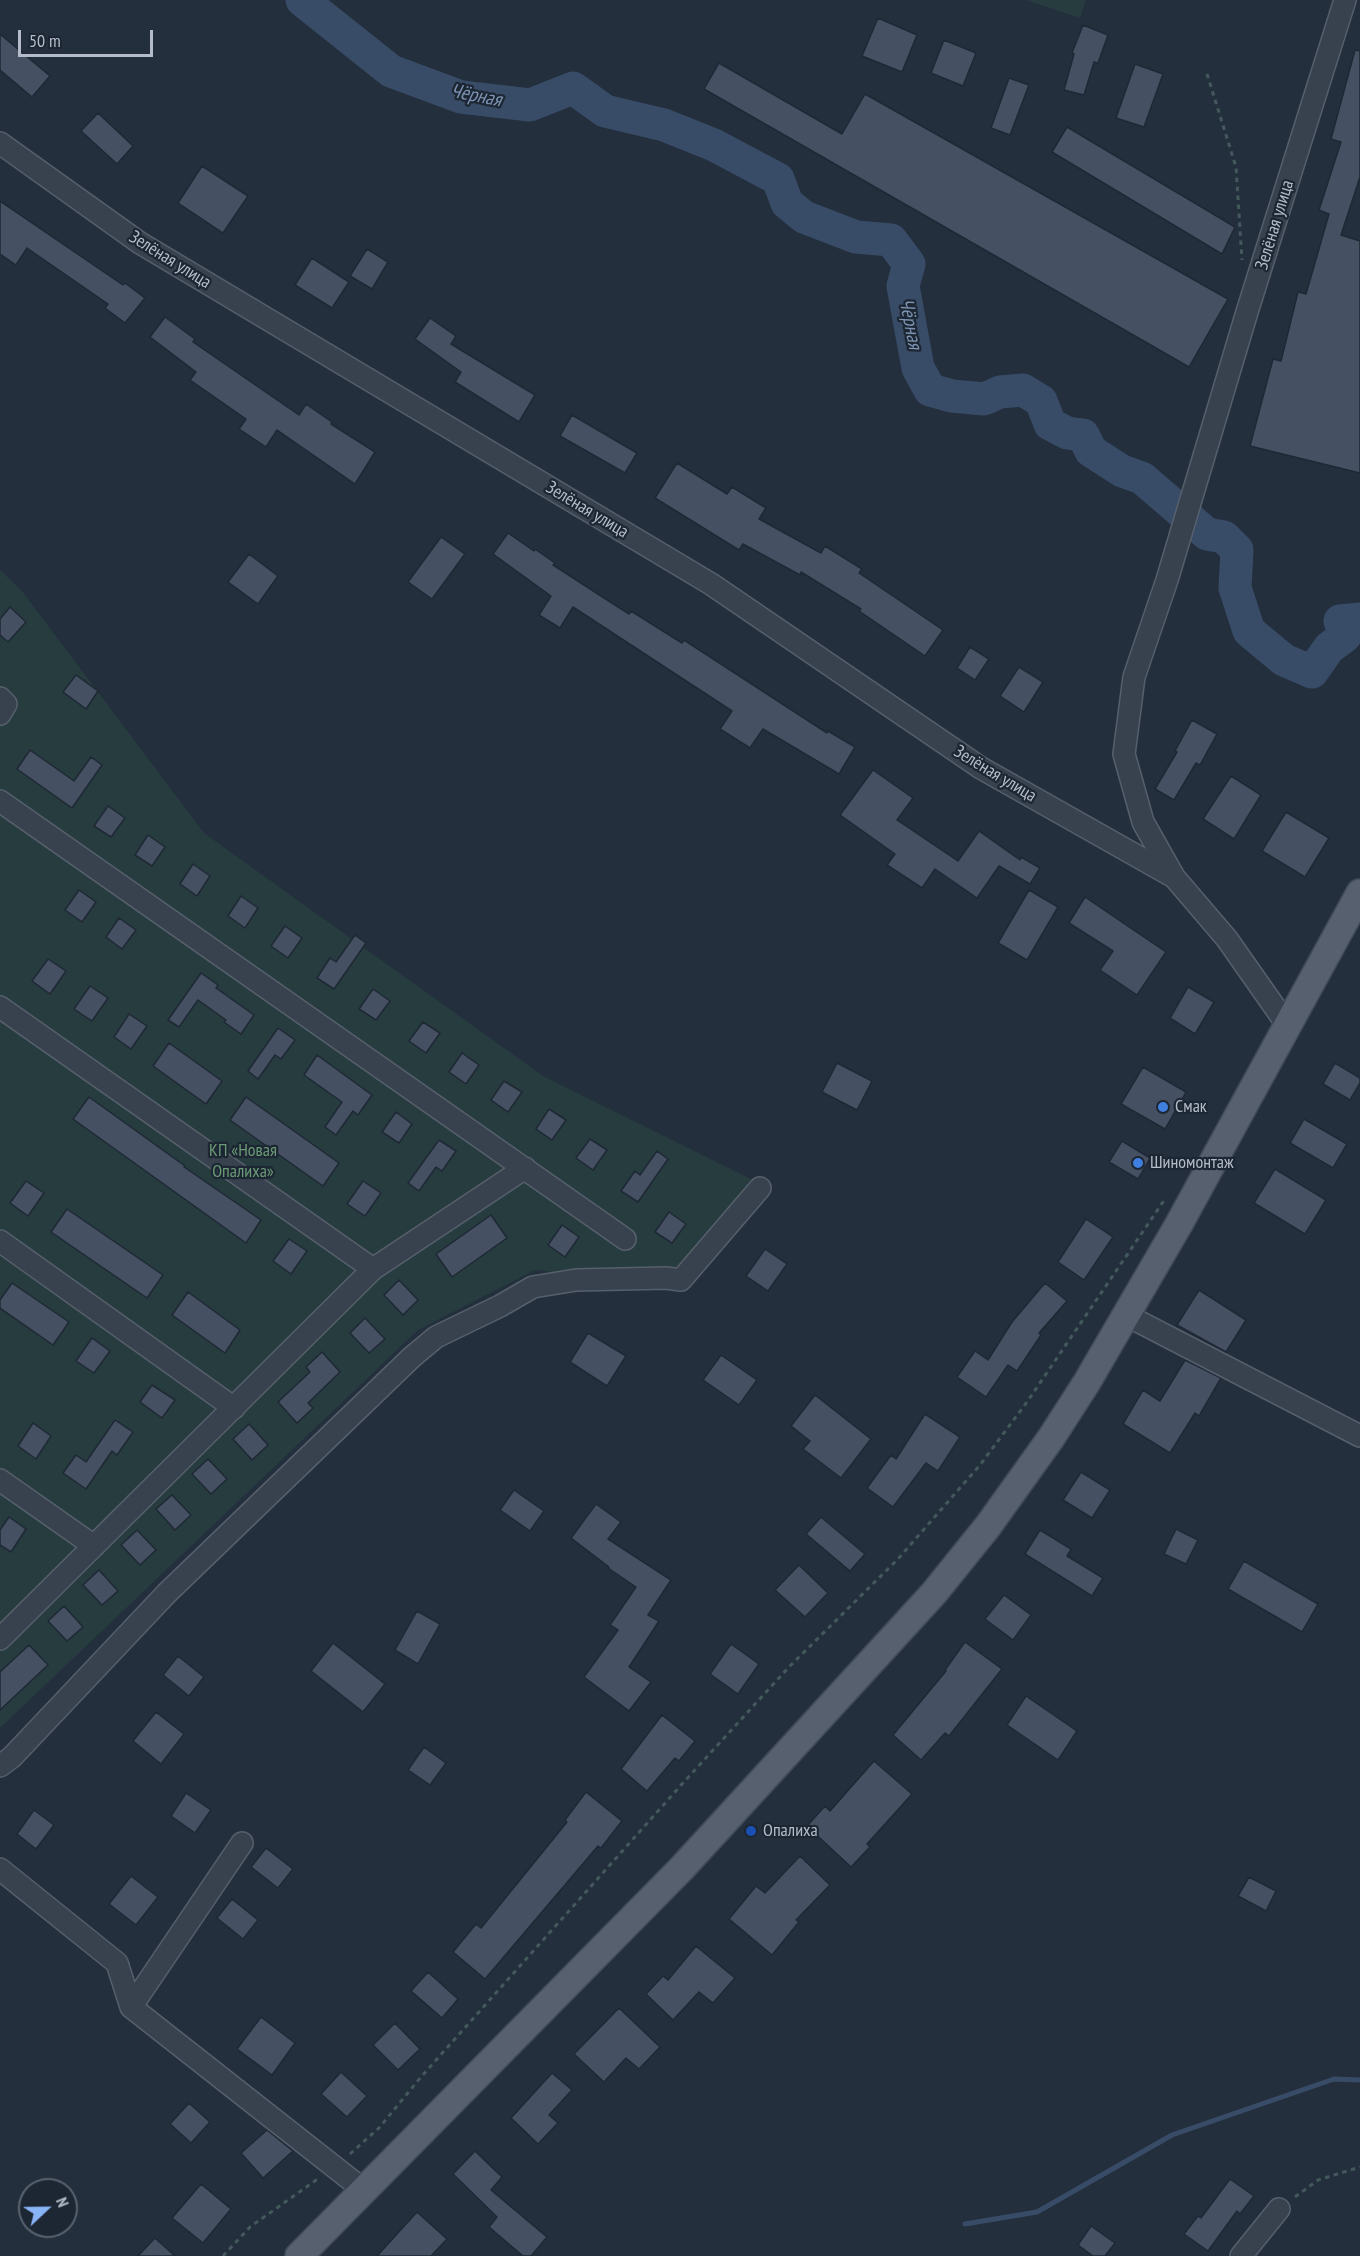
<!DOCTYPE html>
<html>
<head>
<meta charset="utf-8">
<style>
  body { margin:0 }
  #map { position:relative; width:1360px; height:2256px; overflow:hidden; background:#242f3e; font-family:"PT Sans Narrow",sans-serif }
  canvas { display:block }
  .north { position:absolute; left:18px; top:2178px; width:60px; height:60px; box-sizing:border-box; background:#1d2633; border:2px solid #59626f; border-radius:50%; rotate:68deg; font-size:16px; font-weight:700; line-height:24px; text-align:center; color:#b4bcc9 }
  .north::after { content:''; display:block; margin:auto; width:21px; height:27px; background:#8ab4f8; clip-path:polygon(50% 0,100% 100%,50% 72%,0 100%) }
  .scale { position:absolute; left:18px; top:30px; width:135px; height:27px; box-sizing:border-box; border:3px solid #b4bcc9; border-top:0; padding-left:8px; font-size:18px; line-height:21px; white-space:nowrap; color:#b4bcc9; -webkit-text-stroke:4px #1d2633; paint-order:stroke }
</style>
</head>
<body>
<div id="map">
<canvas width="1360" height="2256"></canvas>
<div class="north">N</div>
<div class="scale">50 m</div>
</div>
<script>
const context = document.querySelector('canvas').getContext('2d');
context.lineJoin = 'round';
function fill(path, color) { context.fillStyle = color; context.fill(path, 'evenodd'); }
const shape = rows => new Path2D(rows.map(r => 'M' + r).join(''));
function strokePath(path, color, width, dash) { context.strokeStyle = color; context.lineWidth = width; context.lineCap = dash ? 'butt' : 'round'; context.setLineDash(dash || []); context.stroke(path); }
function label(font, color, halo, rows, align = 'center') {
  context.font = font + ' "PT Sans Narrow",sans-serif'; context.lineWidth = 4.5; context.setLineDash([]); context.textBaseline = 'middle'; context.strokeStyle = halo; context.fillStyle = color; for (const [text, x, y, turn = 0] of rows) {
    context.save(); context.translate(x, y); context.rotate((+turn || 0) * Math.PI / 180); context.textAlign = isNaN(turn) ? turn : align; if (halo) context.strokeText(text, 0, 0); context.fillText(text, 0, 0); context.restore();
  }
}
const green = shape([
  [1026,0,1086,0,1080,18],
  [0,570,22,591,204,833,543,1076,765,1186,682,1286,535,1270,418,1330,0,1728]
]);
const stream = shape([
  [965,2224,1037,2212,1172,2135,1334,2079,1360,2080]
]);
const river = shape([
  [302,0,391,71,461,97,530,105,573,88,605,111,664,125,714,145,778,179,787,203,804,217,856,237,891,240,909,264,903,286,918,368,930,390,952,396,984,399,1000,392,1023,390,1041,401,1050,424,1067,433,1083,435,1091,451,1122,471,1142,478,1207,534,1224,537,1237,550,1235,588,1249,631,1284,660,1312,672,1329,648,1345,636,1340,621,1360,619]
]);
const building = shape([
  [878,18,917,35,902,72,862,56,878,18],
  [1083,25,1108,35,1098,63,1094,62,1084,95,1064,90,1074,54,1072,53,1083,25],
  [0,34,50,76,32,97,0,70,0,34],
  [944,40,976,53,963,86,931,73,944,40],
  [1355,50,1360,51,1360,177,1341,235,1360,241,1360,473,1250,446,1273,359,1281,361,1298,292,1306,294,1329,214,1319,210,1341,142,1331,139,1355,50],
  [719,63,842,134,865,94,1228,299,1189,367,704,89,719,63],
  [1135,64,1163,74,1144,127,1116,118,1135,64],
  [1009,78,1029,85,1010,135,991,128,1009,78],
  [98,113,133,146,117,164,81,131,98,113],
  [1067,127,1235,227,1222,254,1052,152,1067,127],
  [202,166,248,196,223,233,178,203,202,166],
  [0,201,123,285,125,283,145,298,125,323,105,308,108,304,27,248,16,265,0,254,0,201],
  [367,249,388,262,372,289,350,276,367,249],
  [312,258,349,282,332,308,295,285,312,258],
  [165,317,195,339,193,342,299,415,306,404,332,422,331,424,375,452,355,484,277,430,266,447,239,429,246,419,190,380,196,372,150,337,165,317],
  [430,318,456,336,451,344,535,395,519,422,455,382,461,372,415,339,430,318],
  [572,415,637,453,625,473,560,436,572,415],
  [677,463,727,494,732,487,766,508,759,519,821,553,825,546,862,569,859,573,943,630,925,656,859,611,861,609,801,572,800,575,743,544,739,550,655,498,677,463],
  [508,533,534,551,535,549,555,563,553,565,629,614,631,611,682,643,684,640,827,733,828,731,855,747,839,774,763,729,750,748,720,729,732,711,573,607,560,628,539,615,551,596,493,554,508,533],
  [441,537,465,554,432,599,408,582,441,537],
  [249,554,278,576,258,604,228,582,249,554],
  [10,607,26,622,8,642,0,635,0,619,10,607],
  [970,647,989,659,975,680,957,668,970,647],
  [1019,667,1043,682,1024,712,1000,696,1019,667],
  [76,675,98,691,86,709,63,692,76,675],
  [1192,720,1217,734,1200,765,1196,763,1174,800,1155,789,1177,752,1175,751,1192,720],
  [30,750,74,781,91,757,102,765,72,808,17,769,30,750],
  [873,770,913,798,897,820,958,861,979,831,1020,860,1021,857,1040,868,1030,884,999,866,977,898,935,869,922,888,887,865,895,854,840,815,873,770],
  [1231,776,1261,795,1234,839,1203,819,1231,776],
  [108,806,125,818,111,837,94,826,108,806],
  [1286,812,1329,838,1305,877,1262,851,1286,812],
  [148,835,165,847,152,866,135,855,148,835],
  [193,864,210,876,197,896,180,884,193,864],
  [79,890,96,902,82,922,65,910,79,890],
  [1029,890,1058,907,1027,960,998,943,1029,890],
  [241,896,258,908,245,928,228,916,241,896],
  [1085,897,1166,952,1137,995,1100,970,1113,951,1069,923,1085,897],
  [119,918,136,930,122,949,106,937,119,918],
  [285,926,302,938,288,958,271,946,285,926],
  [355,935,366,943,334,989,317,978,330,958,336,962,355,935],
  [48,959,66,971,50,994,32,981,48,959],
  [201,973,218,985,216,988,254,1015,241,1034,224,1022,226,1020,198,1000,179,1027,168,1020,201,973],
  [90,986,108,998,92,1021,74,1009,90,986],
  [1188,987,1214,1002,1195,1034,1170,1018,1188,987],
  [373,989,390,1001,376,1020,359,1009,373,989],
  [129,1014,147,1026,131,1049,114,1037,129,1014],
  [423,1022,440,1033,426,1053,409,1041,423,1022],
  [278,1028,295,1040,281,1059,275,1055,258,1079,248,1071,278,1028],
  [169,1043,222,1081,206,1104,153,1066,169,1043],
  [462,1053,479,1065,466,1084,449,1072,462,1053],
  [317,1055,372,1095,358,1115,353,1111,336,1135,325,1127,342,1102,304,1075,317,1055],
  [837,1063,872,1081,857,1110,822,1092,837,1063],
  [1335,1063,1360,1078,1360,1083,1350,1100,1323,1084,1335,1063],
  [1143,1067,1186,1092,1165,1129,1121,1104,1143,1067],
  [504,1081,522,1092,508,1112,491,1100,504,1081],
  [89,1097,185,1166,184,1167,261,1220,246,1243,73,1119,89,1097],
  [246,1097,339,1163,323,1186,230,1120,246,1097],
  [549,1109,566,1120,552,1140,536,1129,549,1109],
  [396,1112,412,1124,399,1143,382,1132,396,1112],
  [1304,1119,1347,1144,1333,1168,1290,1143,1304,1119],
  [590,1139,607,1150,593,1170,576,1158,590,1139],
  [439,1140,456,1151,442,1171,436,1167,419,1191,408,1183,439,1140],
  [1122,1141,1150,1158,1138,1179,1109,1162,1122,1141],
  [657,1151,668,1159,638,1202,621,1191,635,1171,640,1175,657,1151],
  [1275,1169,1326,1200,1305,1234,1254,1203,1275,1169],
  [26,1181,44,1193,28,1216,10,1203,26,1181],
  [363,1181,381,1193,365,1216,347,1204,363,1181],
  [67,1209,163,1275,147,1298,51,1232,67,1209],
  [669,1212,686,1224,672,1243,655,1232,669,1212],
  [491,1215,507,1238,452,1277,436,1254,491,1215],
  [1086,1219,1113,1237,1084,1280,1058,1262,1086,1219],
  [562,1225,579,1237,565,1257,548,1245,562,1225],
  [289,1239,307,1251,291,1274,273,1261,289,1239],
  [765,1249,787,1264,768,1291,746,1276,765,1249],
  [399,1280,418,1300,403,1315,384,1295,399,1280],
  [12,1283,69,1322,53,1345,0,1308,0,1300,12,1283],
  [1045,1283,1067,1301,1039,1333,1041,1335,1017,1371,1008,1365,986,1397,957,1377,975,1351,988,1360,1012,1322,1045,1283],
  [1199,1290,1246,1320,1226,1352,1177,1325,1199,1290],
  [188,1292,240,1330,225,1353,172,1315,188,1292],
  [365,1318,385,1339,369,1353,350,1333,365,1318],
  [588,1333,626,1356,607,1386,570,1362,588,1333],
  [92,1338,110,1351,94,1373,76,1361,92,1338],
  [322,1352,340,1372,308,1403,313,1408,297,1423,278,1402,310,1372,306,1367,322,1352],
  [721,1355,757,1380,739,1405,703,1380,721,1355],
  [1185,1360,1221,1378,1199,1416,1195,1413,1170,1453,1123,1424,1143,1390,1160,1401,1185,1360],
  [152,1385,175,1400,162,1418,140,1402,152,1385],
  [815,1395,871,1439,841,1478,803,1449,810,1441,791,1426,815,1395],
  [925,1414,960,1437,938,1471,926,1463,893,1507,867,1488,891,1455,896,1459,925,1414],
  [115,1420,133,1432,117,1455,112,1451,86,1489,63,1473,76,1455,86,1462,115,1420],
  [33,1423,51,1436,36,1459,18,1446,33,1423],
  [249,1424,268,1445,252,1460,233,1439,249,1424],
  [208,1459,227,1479,211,1494,192,1474,208,1459],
  [1081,1472,1110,1490,1092,1518,1063,1500,1081,1472],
  [514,1490,544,1511,530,1531,500,1510,514,1490],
  [172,1495,191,1515,175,1530,156,1509,172,1495],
  [596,1504,621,1522,608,1539,671,1580,648,1615,659,1621,629,1667,651,1682,629,1711,584,1677,618,1630,610,1625,636,1587,608,1568,609,1567,571,1538,596,1504],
  [9,1517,26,1529,11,1552,0,1545,0,1530,9,1517],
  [821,1517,865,1554,850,1571,806,1534,821,1517],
  [1176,1529,1198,1540,1186,1564,1164,1554,1176,1529],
  [137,1530,156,1550,140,1565,121,1545,137,1530],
  [1040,1530,1071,1549,1067,1556,1103,1578,1092,1596,1025,1554,1040,1530],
  [1244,1561,1318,1604,1302,1632,1228,1589,1244,1561],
  [799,1565,828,1593,805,1617,775,1590,799,1565],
  [99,1570,118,1591,102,1605,83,1585,99,1570],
  [1004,1595,1031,1615,1013,1640,985,1619,1004,1595],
  [64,1606,83,1627,67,1641,48,1621,64,1606],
  [417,1611,440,1624,418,1664,395,1650,417,1611],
  [965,1642,1002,1669,949,1736,945,1733,921,1760,893,1735,946,1671,945,1670,965,1642],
  [333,1643,385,1684,363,1712,311,1671,333,1643],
  [731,1644,759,1664,738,1694,710,1674,731,1644],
  [29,1645,48,1665,0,1710,0,1672,29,1645],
  [178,1656,204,1677,189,1696,163,1675,178,1656],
  [1026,1696,1077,1731,1058,1760,1007,1725,1026,1696],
  [156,1712,184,1734,161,1764,133,1741,156,1712],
  [662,1715,695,1741,679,1761,675,1758,647,1791,621,1769,662,1715],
  [424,1747,446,1763,430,1785,408,1770,424,1747],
  [874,1761,912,1794,867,1844,870,1847,851,1867,807,1826,825,1806,830,1811,874,1761],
  [586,1792,622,1821,601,1848,598,1846,485,1979,453,1952,476,1924,481,1928,567,1822,565,1820,586,1792],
  [186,1793,211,1810,195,1833,171,1816,186,1793],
  [34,1810,54,1825,36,1849,17,1834,34,1810],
  [266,1848,293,1869,278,1888,251,1867,266,1848],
  [800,1856,830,1885,796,1920,799,1922,772,1955,729,1919,756,1886,765,1893,800,1856],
  [131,1876,158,1897,136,1925,109,1904,131,1876],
  [1249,1877,1276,1891,1266,1911,1238,1896,1249,1877],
  [232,1899,258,1920,243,1939,217,1918,232,1899],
  [696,1946,735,1978,713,2003,699,1992,673,2020,646,1994,663,1976,668,1980,696,1946],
  [428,1972,458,1999,442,2018,411,1991,428,1972],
  [619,2008,660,2047,639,2069,626,2058,604,2082,574,2054,619,2008],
  [261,2017,295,2043,272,2075,237,2049,261,2017],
  [395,2023,420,2049,398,2070,373,2045,395,2023],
  [341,2072,367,2096,347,2117,321,2094,341,2072],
  [552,2073,572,2090,549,2115,558,2123,538,2144,511,2118,552,2073],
  [189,2103,210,2122,191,2143,170,2124,189,2103],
  [267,2130,293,2151,263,2178,241,2153,267,2130],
  [475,2151,502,2177,491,2190,547,2237,531,2256,523,2256,489,2227,497,2217,453,2174,475,2151],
  [1230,2179,1254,2196,1240,2214,1237,2211,1208,2251,1184,2234,1198,2216,1201,2218,1230,2179],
  [201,2184,231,2209,203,2243,172,2218,201,2184],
  [417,2212,447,2239,431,2256,377,2256,417,2212],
  [1091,2226,1115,2243,1105,2256,1093,2256,1078,2245,1091,2226],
  [155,2238,175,2256,138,2256,155,2238]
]);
const path = shape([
  [1207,74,1236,167,1242,260],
  [350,2154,379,2128,421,2077,683,1783,789,1667,898,1559,980,1465,1027,1402,1165,1199],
  [1295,2197,1318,2180,1360,2167],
  [223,2256,250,2227,319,2178]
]);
const minor = shape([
  [0,143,140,243,711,584,981,768,1174,877],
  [0,698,6,704,0,714],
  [0,801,625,1239],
  [0,1007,373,1269],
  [1288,1026,1227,939,1174,877,1143,822,1124,754,1134,677,1167,580,1247,312,1345,0],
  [0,1241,234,1408],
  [1126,1315,1360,1436],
  [0,1480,94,1546],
  [0,1639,373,1269,525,1168],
  [0,1766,12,1757,167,1593,412,1357,436,1337,500,1306,533,1287,576,1280,666,1278,681,1280,760,1188],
  [242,1843,131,2007,365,2191],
  [0,1869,117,1963,131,2007],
  [1241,2256,1279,2209]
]);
const major = shape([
  [299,2256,682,1868,934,1593,988,1526,1051,1438,1087,1382,1179,1224,1360,893]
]);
const markers = [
  [1163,1107,6,"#3f7fe0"],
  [1138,1163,6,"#3f7fe0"],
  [751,1831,6,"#1a4fb4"]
];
const streetNames = [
  ["Зелёная улица",1275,225,-73],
  ["Зелёная улица",170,260,32],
  ["Зелёная улица",587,510,31],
  ["Зелёная улица",995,774,31]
];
const poiNames = [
  ["Смак",1175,1107],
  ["Шиномонтаж",1150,1163],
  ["Опалиха",763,1831]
];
const parkNames = [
  ["КП «Новая",243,1151],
  ["Опалиха»",243,1172]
];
const waterNames = [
  ["Чёрная",476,96,11],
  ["Чёрная",910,324,79]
];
fill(green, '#263c3f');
strokePath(stream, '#394c67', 5);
strokePath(river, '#394c67', 33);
fill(building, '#455162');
strokePath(building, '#1f2835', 1.5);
strokePath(minor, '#565f6c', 24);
strokePath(major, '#414a57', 30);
strokePath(path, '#44595c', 3, [4.5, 4.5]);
strokePath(minor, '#38414e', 21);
strokePath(major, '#56606e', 27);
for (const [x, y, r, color] of markers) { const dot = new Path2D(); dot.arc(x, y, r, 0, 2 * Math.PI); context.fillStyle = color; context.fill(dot); strokePath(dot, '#1d2633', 2); }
label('18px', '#b4bcc9', '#1d2633', streetNames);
label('18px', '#b4bcc9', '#1d2633', poiNames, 'left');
label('18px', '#6b9a76', '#1d2633', parkNames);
label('italic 20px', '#7c92b1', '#1d2633', waterNames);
</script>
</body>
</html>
